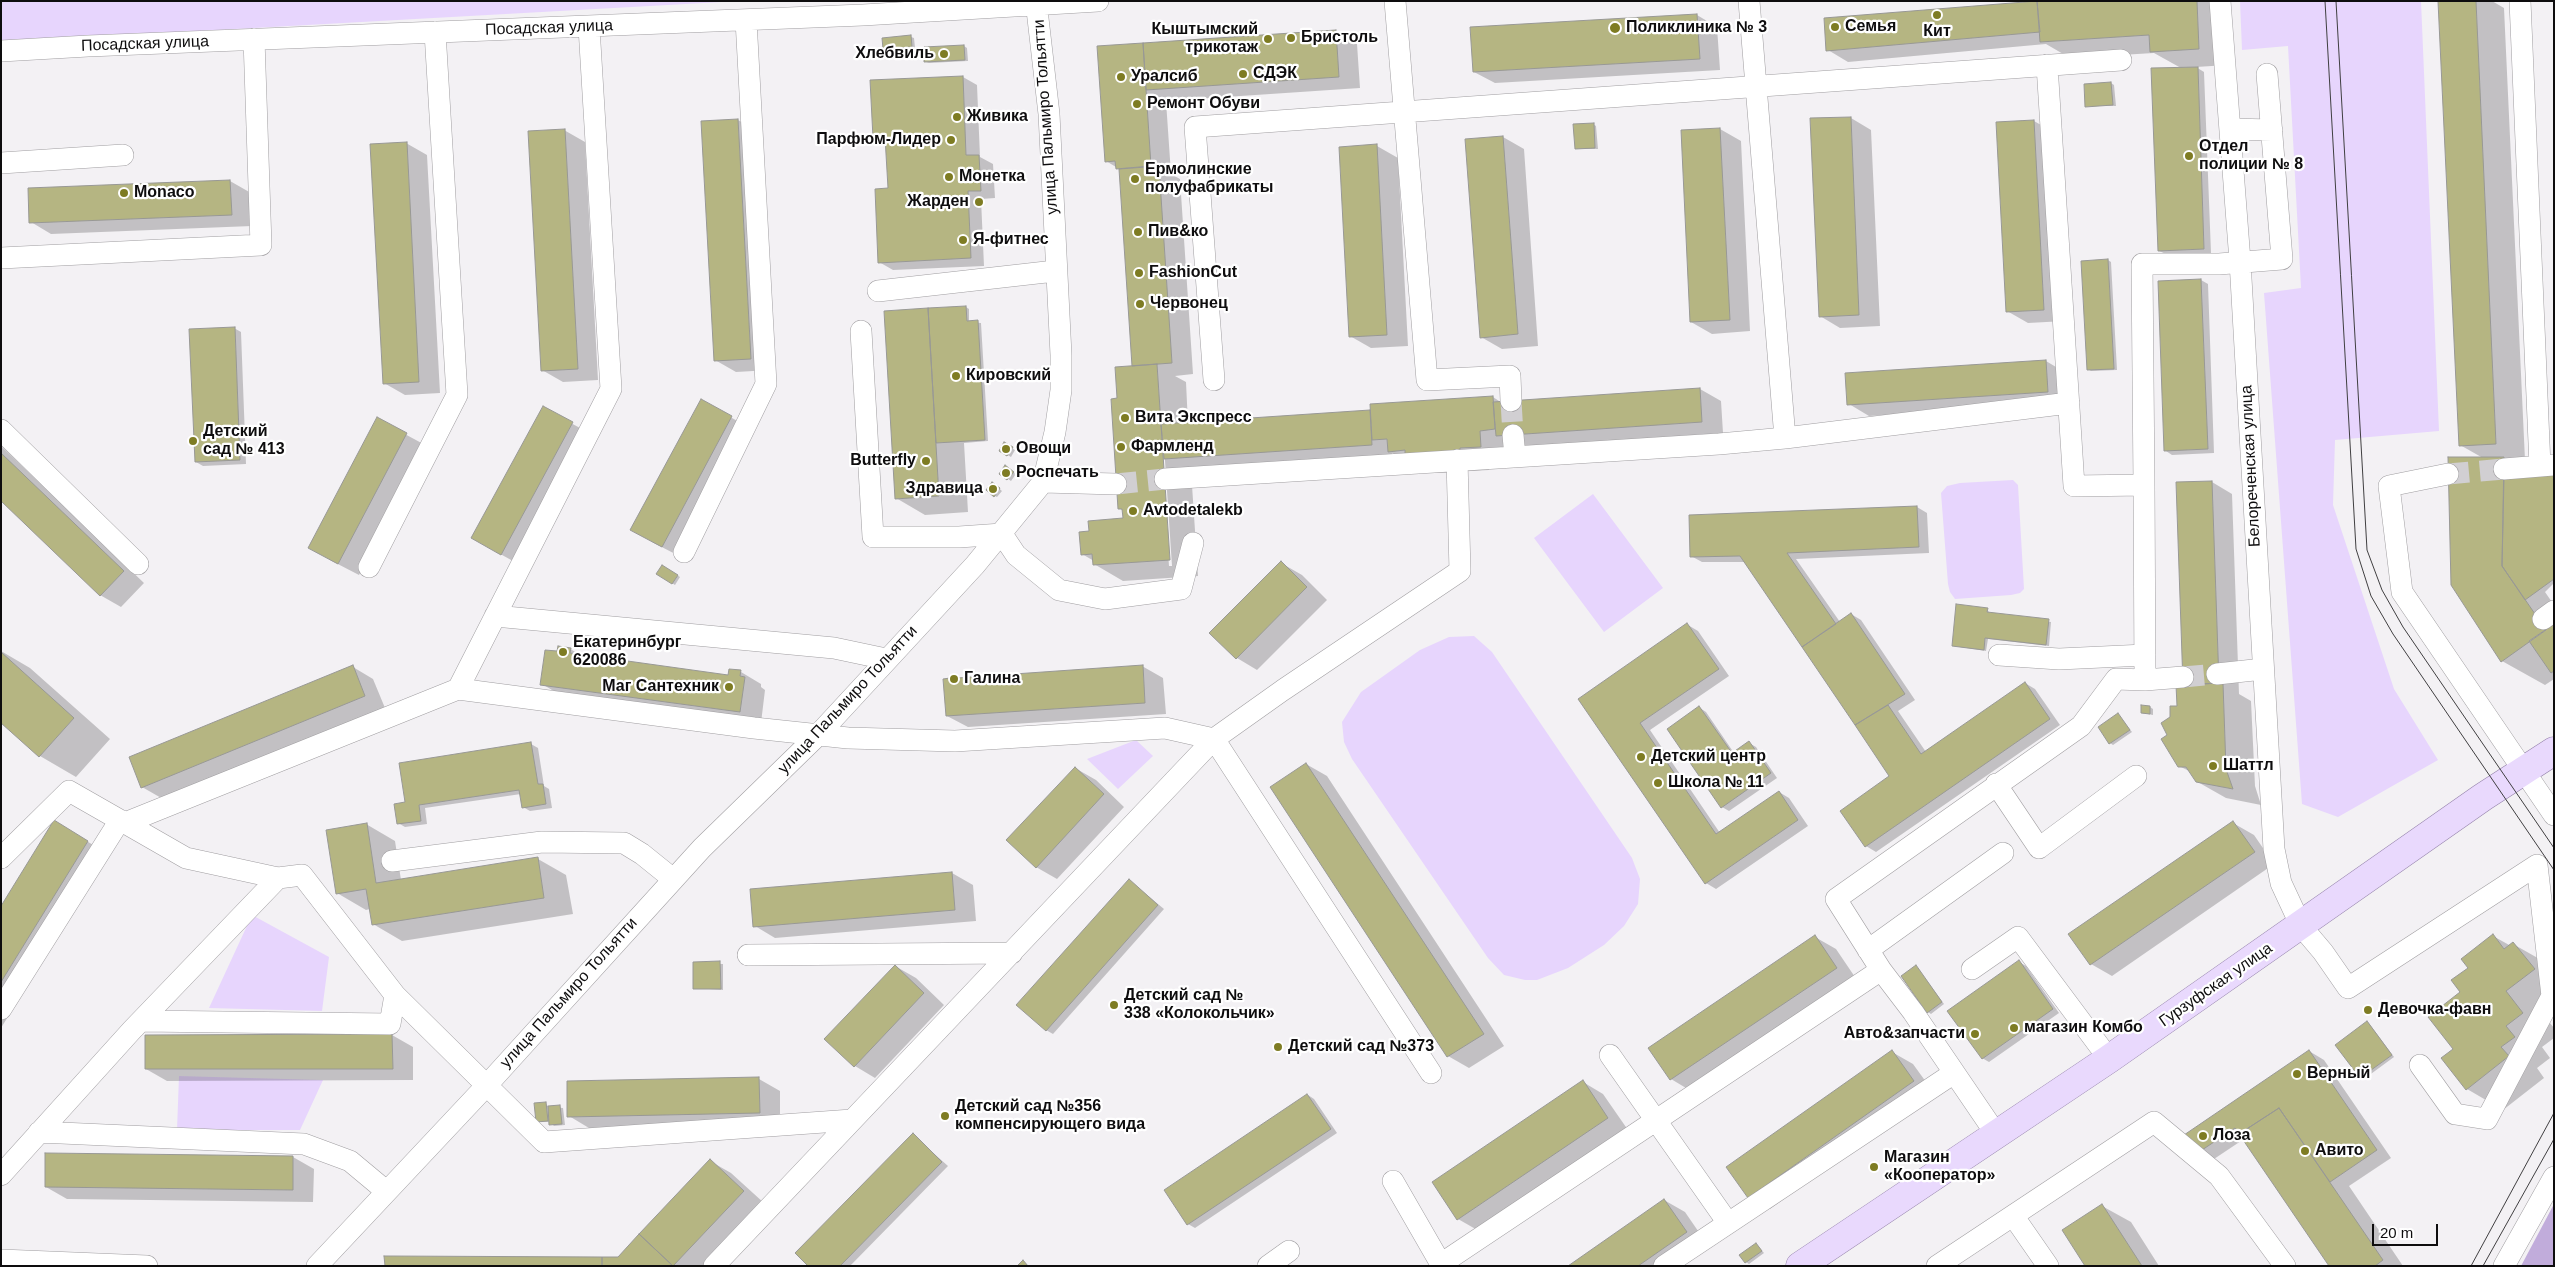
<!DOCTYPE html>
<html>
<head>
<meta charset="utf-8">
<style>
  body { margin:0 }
  #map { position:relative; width:2555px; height:1267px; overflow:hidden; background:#f3f1f4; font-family:Helvetica,sans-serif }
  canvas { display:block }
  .frame { position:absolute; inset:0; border:2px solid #0e0d0e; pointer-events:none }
  .scale { position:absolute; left:2372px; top:1224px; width:66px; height:22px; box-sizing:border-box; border:2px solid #0e0d0e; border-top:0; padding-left:6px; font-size:15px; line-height:18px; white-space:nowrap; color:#0e0d0e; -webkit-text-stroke:4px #fff; paint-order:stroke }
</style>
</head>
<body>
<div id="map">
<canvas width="2555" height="1267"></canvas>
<div class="frame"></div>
<div class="scale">20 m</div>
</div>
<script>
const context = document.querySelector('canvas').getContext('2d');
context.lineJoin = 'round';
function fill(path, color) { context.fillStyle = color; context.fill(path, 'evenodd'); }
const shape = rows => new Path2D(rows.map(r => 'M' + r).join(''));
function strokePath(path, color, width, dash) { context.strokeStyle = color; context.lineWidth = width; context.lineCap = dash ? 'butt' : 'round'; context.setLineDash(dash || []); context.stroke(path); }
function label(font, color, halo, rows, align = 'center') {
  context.font = font + ' Helvetica,sans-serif'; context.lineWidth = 4.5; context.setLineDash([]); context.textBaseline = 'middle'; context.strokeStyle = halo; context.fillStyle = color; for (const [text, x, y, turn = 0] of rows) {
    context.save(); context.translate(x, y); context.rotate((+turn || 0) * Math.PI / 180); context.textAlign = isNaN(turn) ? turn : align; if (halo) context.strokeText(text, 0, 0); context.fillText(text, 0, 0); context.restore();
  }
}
const green = shape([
  [1,1,740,1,1,42],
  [2240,1,2421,1,2439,431,2335,440,2333,505,2394,689,2438,760,2338,817,2302,804,2264,293,2301,288,2288,46,2242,50],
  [2013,480,2018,485,2024,589,2020,593,2011,595,1955,599,1950,592,1948,584,1941,493,1947,486,1960,483],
  [1593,494,1663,588,1604,632,1534,538],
  [1474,636,1492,652,1632,858,1640,879,1638,904,1624,926,1604,945,1568,968,1537,980,1525,980,1504,975,1488,958,1352,759,1344,742,1342,722,1361,692,1420,650,1449,637],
  [1136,740,1153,756,1118,789,1087,759],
  [252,915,329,957,322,1011,209,1008],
  [179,1076,323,1080,300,1130,177,1130]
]);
const forest = shape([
  [2554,1204,2554,1266,2521,1266]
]);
const shadow = shape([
  [2039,1,2224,1,2228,65,2196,67,2204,72,2211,253,2166,254,2159,251,2181,68,2154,53,2070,58,2046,44,1848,62,1828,50],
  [2440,1,2492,1,2504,8,2525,460,2554,476,2554,583,2545,592,2554,605,2554,679,2545,685,2502,661,2483,458,2460,445],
  [1697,15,1717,27,1720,70,1495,83,1474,72],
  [1336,32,1357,44,1360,88,1166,101,1171,174,1180,179,1193,374,1175,376,1186,382,1188,424,1372,412,1493,397,1502,403,1700,389,1721,401,1723,433,1518,447,1488,464,1489,470,1435,473,1424,467,1418,468,1392,453,1393,457,1191,470,1198,576,1123,581,1094,564,1094,561,1082,554,1090,532,1124,519,1124,511,1119,508,1119,400,1133,367,1121,170,1106,161,1099,48],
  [1163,431,1172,566,1169,566,1160,432],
  [911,37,914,38,915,48,884,49],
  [964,46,967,48,968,61,929,63,926,62],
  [963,77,977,85,980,157,993,164,995,198,981,199,984,266,893,270,879,262,889,190,887,144,874,137],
  [2111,83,2114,85,2116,106,2086,106,2085,85],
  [1851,118,1871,130,1880,326,1840,328,1820,316],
  [738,120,759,132,771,370,736,372,715,360],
  [2034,121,2055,133,2065,321,2028,323,2007,311,1997,123],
  [1593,124,1596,126,1598,149,1576,149],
  [1720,129,1741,141,1750,331,1712,334,1691,322,1682,131],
  [564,130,585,142,598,380,563,382,542,370],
  [1503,137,1524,149,1538,346,1502,349,1481,337],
  [406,143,427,155,440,393,405,395,384,383],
  [1377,146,1398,158,1408,346,1371,348,1350,336],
  [230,181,251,193,252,226,51,234,31,222,29,189],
  [2108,260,2111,262,2117,370,2091,371,2088,369],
  [2201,280,2208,284,2214,453,2172,455,2166,451,2159,282],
  [966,307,969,309,969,322,981,323,988,441,964,443,968,512,925,515,896,498,886,312],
  [234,328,241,332,246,464,203,466,196,462],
  [2046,361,2066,373,2068,403,1869,416,1849,404],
  [701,401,752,429,683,558,652,542],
  [543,408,593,435,522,566,493,550],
  [377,419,427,446,359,575,330,560],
  [1005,444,1015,450,1011,457,1000,451],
  [1,446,144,583,121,607,100,595,1,500],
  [1008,469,1016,474,1011,481,1001,474],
  [2212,482,2232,494,2239,694,2251,701,2255,786,2261,805,2226,798,2196,781,2191,772,2179,766,2169,735,2171,718,2188,686],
  [995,485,1002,491,997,497,995,496],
  [1917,507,1927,513,1929,553,1796,559,1840,622,1851,614,1861,620,1915,700,1898,711,1926,752,2025,683,2035,689,2060,725,1876,852,1866,846,1891,776,1745,562,1702,562,1691,556],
  [1281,563,1302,575,1327,600,1257,670,1237,658],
  [663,566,680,577,675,585,658,574],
  [1987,609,1990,614,2051,622,2049,646,1988,639,1986,651,1953,646],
  [1688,625,1698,631,1729,676,1650,730,1720,833,1779,792,1789,798,1808,826,1716,889,1706,883,1580,699],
  [570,649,583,656,729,676,730,670,741,672,761,684,761,687,765,690,761,723,562,696,542,684,558,653],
  [1,651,30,668,110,739,76,777,40,756,1,722],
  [1142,666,1163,678,1166,714,968,727,947,716,957,677,960,679],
  [353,667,373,679,385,708,163,799,142,787],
  [2150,707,2153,709,2153,715,2142,713],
  [1700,708,1706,712,1734,753,1749,743,1756,747,1777,778,1729,811,1722,807],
  [2118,715,2132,732,2113,745,2110,743],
  [531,744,538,748,544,786,549,789,552,808,530,811,523,807,521,794,425,808,427,824,405,827,398,823,406,803],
  [1306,764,1327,776,1504,1046,1469,1068,1448,1056,1272,787],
  [1075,768,1096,780,1124,807,1057,879,1036,867],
  [2233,823,2254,835,2274,864,2112,976,2091,964],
  [366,824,395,841,401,880,538,859,566,875,573,914,402,941,373,924,370,909,366,910,337,893],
  [75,834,108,854,1,1028,1,908],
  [952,873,973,885,976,921,775,938,755,926],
  [1129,880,1164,909,1053,1034,1046,1030],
  [2493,936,2511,946,2513,944,2550,965,2542,1013,2554,1028,2554,1038,2542,1047,2550,1058,2537,1068,2544,1078,2503,1110,2467,1089,2454,1049,2462,992,2469,968],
  [1815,937,1836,949,1857,980,1691,1091,1671,1079],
  [2019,962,2026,966,2059,1013,1989,1062,1982,1058],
  [694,963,723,964,723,990,694,988],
  [895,966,916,978,944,1005,875,1078,855,1066],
  [1916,966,1944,1004,1931,1014,1928,1012],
  [2368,1022,2394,1057,2364,1079,2361,1077],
  [392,1035,413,1047,413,1080,167,1081,146,1069,146,1036],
  [2309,1051,2324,1060,2391,1158,2349,1186,2403,1266,2330,1266,2244,1139,2211,1161,2197,1153],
  [1892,1052,1913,1064,1934,1093,1770,1209,1749,1197],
  [759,1079,780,1091,780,1125,589,1128,569,1116,568,1082],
  [1583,1082,1603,1094,1628,1130,1479,1231,1458,1219],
  [1308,1095,1314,1099,1337,1133,1195,1228,1188,1224],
  [535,1104,546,1104,549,1107,563,1108,565,1125,554,1126,550,1122,537,1121],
  [913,1135,948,1166,850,1266,809,1266],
  [293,1157,314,1169,313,1202,67,1199,46,1187],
  [710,1161,731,1173,764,1203,706,1266,386,1266,619,1258],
  [1664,1200,1685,1212,1707,1244,1676,1266,1570,1266],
  [2102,1206,2131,1222,2159,1266,2086,1266],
  [1757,1245,1764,1253,1749,1264,1746,1262]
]);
const building = shape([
  [2037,1,2040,32,1826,51,1824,18,2037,1],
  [2037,1,2197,1,2199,49,2150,52,2149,35,2040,42,2037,1],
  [2438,1,2476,1,2496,444,2459,446,2438,1],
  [1697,14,1700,59,1473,72,1470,27,1697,14],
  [1336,30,1339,77,1146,90,1143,43,1336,30],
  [911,35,912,47,883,49,882,38,911,35],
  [1143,43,1151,166,1116,169,1115,161,1105,162,1097,46,1143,43],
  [964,45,965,60,924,62,924,47,964,45],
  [2198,67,2204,249,2158,251,2151,68,2198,67],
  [963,76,966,155,979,155,981,191,968,191,971,258,878,263,875,189,888,188,885,137,873,138,870,80,963,76],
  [2111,82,2113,105,2085,107,2084,84,2111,82],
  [1851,117,1859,315,1819,317,1810,118,1851,117],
  [738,119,751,359,714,361,701,121,738,119],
  [2034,120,2044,310,2006,312,1996,122,2034,120],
  [1594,123,1595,148,1575,149,1573,124,1594,123],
  [1720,128,1730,320,1690,322,1681,130,1720,128],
  [565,129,578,369,541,371,528,131,565,129],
  [1503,136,1518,334,1480,338,1465,139,1503,136],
  [407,142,419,382,383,384,370,144,407,142],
  [1377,144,1387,335,1349,337,1339,147,1377,144],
  [1159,166,1172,363,1132,366,1119,169,1159,166],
  [230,180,232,215,29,223,28,188,230,180],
  [2108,259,2114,369,2087,370,2081,261,2108,259],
  [2201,279,2208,449,2164,451,2158,281,2201,279],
  [966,306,967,321,978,320,985,440,936,443,928,308,966,306],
  [928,308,939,496,895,499,884,311,928,308],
  [235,327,240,460,195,462,189,329,235,327],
  [2046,360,2048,392,1847,405,1845,373,2046,360],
  [1157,364,1170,560,1093,565,1092,554,1081,555,1079,532,1089,531,1088,521,1123,518,1122,509,1118,509,1111,399,1117,398,1115,367,1157,364],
  [1700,388,1702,422,1496,436,1493,402,1700,388],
  [1493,396,1495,429,1480,431,1481,447,1460,448,1460,454,1405,458,1405,450,1388,452,1387,439,1372,440,1370,404,1493,396],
  [701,399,732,416,662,547,630,530,701,399],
  [543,406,573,422,501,555,471,538,543,406],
  [1370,410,1372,445,1164,459,1161,424,1370,410],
  [377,417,407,433,338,564,308,548,377,417],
  [1004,442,1013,447,1007,456,999,451,1004,442],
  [1,453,124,571,100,596,1,501,1,453],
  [2448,457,2504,457,2502,566,2546,630,2501,662,2451,585,2448,457],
  [1005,465,1014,472,1007,480,999,474,1005,465],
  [2554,475,2554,579,2525,600,2502,566,2504,477,2554,475],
  [2212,481,2219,683,2183,685,2176,482,2212,481],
  [992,482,1000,488,994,497,986,490,992,482],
  [1917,506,1919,547,1787,553,1836,624,1802,647,1740,556,1690,557,1689,515,1917,506],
  [1281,561,1307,587,1236,659,1209,633,1281,561],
  [662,565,678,575,672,584,656,574,662,565],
  [1956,604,1988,608,1987,612,2049,619,2046,645,1985,638,1984,650,1952,646,1956,604],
  [1851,613,1905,694,1855,725,1802,647,1851,613],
  [1687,623,1719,669,1640,723,1716,834,1779,791,1798,820,1705,884,1578,699,1687,623],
  [2554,624,2554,671,2551,673,2529,641,2554,624],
  [558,646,571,648,570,653,728,675,729,669,741,670,740,676,745,677,740,712,540,685,545,650,557,651,558,646],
  [1,652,74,718,39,757,1,723,1,652],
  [353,665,365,696,141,788,129,757,353,665],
  [1143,665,1145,703,946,716,943,679,950,678,950,676,957,675,957,678,1143,665],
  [2025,682,2050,719,1865,847,1840,811,1889,776,1855,725,1888,705,1921,754,2025,682],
  [2223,683,2226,769,2233,789,2196,782,2186,767,2178,767,2161,739,2167,735,2161,723,2170,717,2170,706,2177,706,2176,685,2223,683],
  [2141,705,2150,706,2150,714,2141,713,2141,705],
  [1699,706,1732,753,1749,741,1771,773,1721,808,1667,729,1699,706],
  [2118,713,2130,730,2109,744,2098,727,2118,713],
  [531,742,538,784,543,784,546,804,522,808,519,790,419,805,421,821,397,824,394,804,405,802,399,763,531,742],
  [1306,763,1484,1034,1447,1057,1270,787,1306,763],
  [1075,767,1104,794,1036,868,1006,840,1075,767],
  [54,820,88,841,1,982,1,906,54,820],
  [2233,821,2255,852,2090,965,2068,934,2233,821],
  [367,823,376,883,538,857,544,898,372,925,366,889,336,894,326,830,367,823],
  [952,872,955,910,753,927,750,889,952,872],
  [1129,879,1158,905,1046,1031,1016,1005,1129,879],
  [2493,934,2504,949,2513,942,2535,969,2506,991,2523,1013,2506,1026,2515,1037,2501,1047,2509,1056,2466,1090,2441,1058,2453,1049,2428,1017,2460,992,2451,980,2468,968,2461,959,2493,934],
  [1815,935,1837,968,1670,1080,1648,1048,1815,935],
  [2019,960,2053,1009,1982,1059,1947,1011,2019,960],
  [720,961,721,989,693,989,693,962,720,961],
  [895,965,924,993,854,1067,824,1039,895,965],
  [1916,965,1942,1002,1927,1013,1901,976,1916,965],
  [2367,1021,2392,1055,2360,1078,2335,1045,2367,1021],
  [392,1034,393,1069,145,1069,145,1035,392,1034],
  [1892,1050,1914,1081,1748,1198,1726,1167,1892,1050],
  [2309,1050,2377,1150,2330,1182,2279,1108,2239,1134,2235,1128,2196,1154,2184,1135,2309,1050],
  [759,1077,760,1113,567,1117,567,1081,759,1077],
  [1583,1080,1608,1118,1457,1220,1432,1182,1583,1080],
  [1307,1094,1331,1129,1187,1225,1164,1190,1307,1094],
  [546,1102,548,1121,536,1122,534,1103,546,1102],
  [560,1105,562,1124,549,1125,548,1106,560,1105],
  [2279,1108,2383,1260,2375,1266,2329,1266,2239,1134,2279,1108],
  [913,1133,942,1162,840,1266,808,1266,795,1253,913,1133],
  [45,1153,293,1156,293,1190,45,1187,45,1153],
  [710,1159,744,1191,673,1266,639,1234,710,1159],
  [1664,1199,1687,1232,1638,1266,1568,1266,1664,1199],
  [2102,1204,2142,1266,2085,1266,2062,1230,2102,1204],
  [639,1234,673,1266,602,1266,602,1257,618,1257,639,1234],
  [1756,1243,1762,1251,1745,1263,1739,1255,1756,1243],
  [384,1256,602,1257,602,1266,385,1266,384,1256],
  [1023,1260,1028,1266,1017,1266,1023,1260]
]);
const minorTunnel = shape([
  [1511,401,1513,435],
  [2448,474,2504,469],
  [1116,484,1165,479],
  [2183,677,2217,674]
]);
const minor = shape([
  [1395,1,1427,380,1510,376,1511,401],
  [1749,1,1785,438],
  [2220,1,2240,261,2274,849,2281,883,2301,926,2323,952,2348,988,2537,865,2552,996,2487,1119,2455,1114,2420,1065],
  [2520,1,2540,466],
  [589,27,611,389,458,689,754,728,848,738,955,741,1165,728,1214,739],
  [1,51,88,46,863,15,1098,1],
  [2047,65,2074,486,2144,485,2142,264,2219,264,2282,259,2267,74],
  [2230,129,2272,130],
  [1,163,123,155],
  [1,258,261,245,254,39],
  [878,291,1055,271],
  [861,331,873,537,959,537,1002,534,1016,555,1059,590,1105,599,1181,589,1193,543],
  [1214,380,1195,127,2121,60],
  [1,430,138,564],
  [1513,435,1515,457],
  [2504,469,2553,465],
  [2448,474,2389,486,2402,592,2554,815],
  [1165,479,1719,444,1785,438,2069,403],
  [1043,482,1116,484],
  [684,552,766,384,746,20],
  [369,567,457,395,435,32],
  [495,616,834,648,886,659],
  [2543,619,2554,611],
  [1999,655,2059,659,2145,655],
  [2217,674,2263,669],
  [2145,680,2183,677],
  [1996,784,2039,848,2136,776],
  [125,823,186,858,278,878,302,875,395,995],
  [1,858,69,791,125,823,458,689],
  [392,861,542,842,624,843,642,854,673,879],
  [1868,950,2003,853],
  [748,955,1012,953],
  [1972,969,2018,937,2109,1059],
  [1,1009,120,820],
  [141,1021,390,1024,395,995,544,1142,852,1120],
  [1610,1055,1728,1223],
  [1431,1073,1214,739,1283,690,1460,571,1457,460],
  [39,1132,304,1144,350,1161,386,1191],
  [1996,1134,1913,1012,1881,970,1836,899,2081,726,2116,679,2145,680,2144,485],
  [1,1175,132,1030,278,878],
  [1393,1181,1442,1266],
  [2014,1217,2048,1266],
  [1,1260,147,1266],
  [1441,1264,1881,970],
  [317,1266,487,1085,702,848,817,736,975,565,1043,482,1055,432,1061,390,1061,355,1049,114,1036,1],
  [714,1266,1214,739],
  [1268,1266,1289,1251],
  [1664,1266,1954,1073],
  [1937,1266,2154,1122,2219,1176,2285,1266],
  [2504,1266,2554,1177]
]);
const major = shape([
  [1800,1266,2109,1059,2483,797,2554,751]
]);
const tram = shape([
  [2325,1,2356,549,2371,596,2393,634,2554,870],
  [2336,1,2367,550,2382,590,2403,627,2554,848],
  [2471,1266,2554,1113],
  [2483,1266,2554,1139]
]);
const markers = [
  [1937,15,5,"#7e7c23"],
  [1835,27,5,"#7e7c23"],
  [1615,28,6,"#7e7c23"],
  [1291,38,5,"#7e7c23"],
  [1268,39,5,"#7e7c23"],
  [944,54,5,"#7e7c23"],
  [1243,74,5,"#7e7c23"],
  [1121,77,5,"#7e7c23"],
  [1137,104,5,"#7e7c23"],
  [957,117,5,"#7e7c23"],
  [951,140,5,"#7e7c23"],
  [2189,156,5,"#7e7c23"],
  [949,177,5,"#7e7c23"],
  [1135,179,5,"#7e7c23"],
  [124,193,5,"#7e7c23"],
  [979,202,5,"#7e7c23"],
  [1138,232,5,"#7e7c23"],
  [963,240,5,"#7e7c23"],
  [1139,273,5,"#7e7c23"],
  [1140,304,5,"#7e7c23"],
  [956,376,5,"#7e7c23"],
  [1125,418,5,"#7e7c23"],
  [193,441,5,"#7e7c23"],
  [1121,447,5,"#7e7c23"],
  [1006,449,5,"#7e7c23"],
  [926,461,5,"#7e7c23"],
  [1006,473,5,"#7e7c23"],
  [993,489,5,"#7e7c23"],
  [1133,511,5,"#7e7c23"],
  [563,652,5,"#7e7c23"],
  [954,679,5,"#7e7c23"],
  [729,687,5,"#7e7c23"],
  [1641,757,5,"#7e7c23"],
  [2213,766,5,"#7e7c23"],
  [1658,783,5,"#7e7c23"],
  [1114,1005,5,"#7e7c23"],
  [2368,1010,5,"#7e7c23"],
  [2014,1028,5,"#7e7c23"],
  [1975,1034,5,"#7e7c23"],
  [1278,1047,5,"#7e7c23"],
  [2297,1074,5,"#7e7c23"],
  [945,1116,5,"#7e7c23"],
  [2203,1136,5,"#7e7c23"],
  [2305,1151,5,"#7e7c23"],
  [1874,1167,5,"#7e7c23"]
];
const poiNames = [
  ["Семья",1845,27],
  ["Поликлиника № 3",1626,28],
  ["Кыштымский",1258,30,"right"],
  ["трикотаж",1258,48,"right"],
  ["Кит",1937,32,"center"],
  ["Бристоль",1301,38],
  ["Хлебвиль",934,54,"right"],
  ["СДЭК",1253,74],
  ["Уралсиб",1131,77],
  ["Ремонт Обуви",1147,104],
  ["Живика",967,117],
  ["Парфюм-Лидер",941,140,"right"],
  ["Отдел",2199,147],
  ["полиции № 8",2199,165],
  ["Ермолинские",1145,170],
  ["полуфабрикаты",1145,188],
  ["Монетка",959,177],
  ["Monaco",134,193],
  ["Жарден",969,202,"right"],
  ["Пив&ко",1148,232],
  ["Я-фитнес",973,240],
  ["FashionCut",1149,273],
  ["Червонец",1150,304],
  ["Кировский",966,376],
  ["Вита Экспресс",1135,418],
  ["Детский",203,432],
  ["сад № 413",203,450],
  ["Фармленд",1131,447],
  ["Овощи",1016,449],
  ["Butterfly",916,461,"right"],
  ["Роспечать",1016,473],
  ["Здравица",983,489,"right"],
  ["Avtodetalekb",1143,511],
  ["Екатеринбург",573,643],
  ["620086",573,661],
  ["Галина",964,679],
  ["Маг Сантехник",719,687,"right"],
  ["Детский центр",1651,757],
  ["Шаттл",2223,766],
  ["Школа № 11",1668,783],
  ["Детский сад №",1124,996],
  ["338 «Колокольчик»",1124,1014],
  ["Девочка-фавн",2378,1010],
  ["магазин Комбо",2024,1028],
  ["Авто&запчасти",1965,1034,"right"],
  ["Детский сад №373",1288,1047],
  ["Верный",2307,1074],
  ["Детский сад №356",955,1107],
  ["компенсирующего вида",955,1125],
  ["Лоза",2213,1136],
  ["Авито",2315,1151],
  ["Магазин",1884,1158],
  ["«Кооператор»",1884,1176]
];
const streetNames = [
  ["Посадская улица",549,28,-2],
  ["Посадская улица",145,44,-2],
  ["улица Пальмиро Тольятти",1046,117,-94],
  ["Белореченская улица",2251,466,-93],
  ["улица Пальмиро Тольятти",848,700,-47],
  ["Гурзуфская улица",2216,985,-35],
  ["улица Пальмиро Тольятти",569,993,-48]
];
fill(green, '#e7d5fd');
fill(forest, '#c1acdb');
fill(shadow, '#0003');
fill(building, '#b5b582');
strokePath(building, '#989895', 1);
strokePath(minorTunnel, '#d1cfd2', 21, [21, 11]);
strokePath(minor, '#a09ea1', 22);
strokePath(major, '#9381a9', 29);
strokePath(minor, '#fff', 21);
strokePath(major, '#e9d9fd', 28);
strokePath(tram, '#403f41', 1);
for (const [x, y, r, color] of markers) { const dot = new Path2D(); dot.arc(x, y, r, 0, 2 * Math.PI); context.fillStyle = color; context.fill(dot); strokePath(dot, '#fff', 2); }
label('bold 16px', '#0e0d0e', '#fff', poiNames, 'left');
label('16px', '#0e0d0e', '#fff', streetNames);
</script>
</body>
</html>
